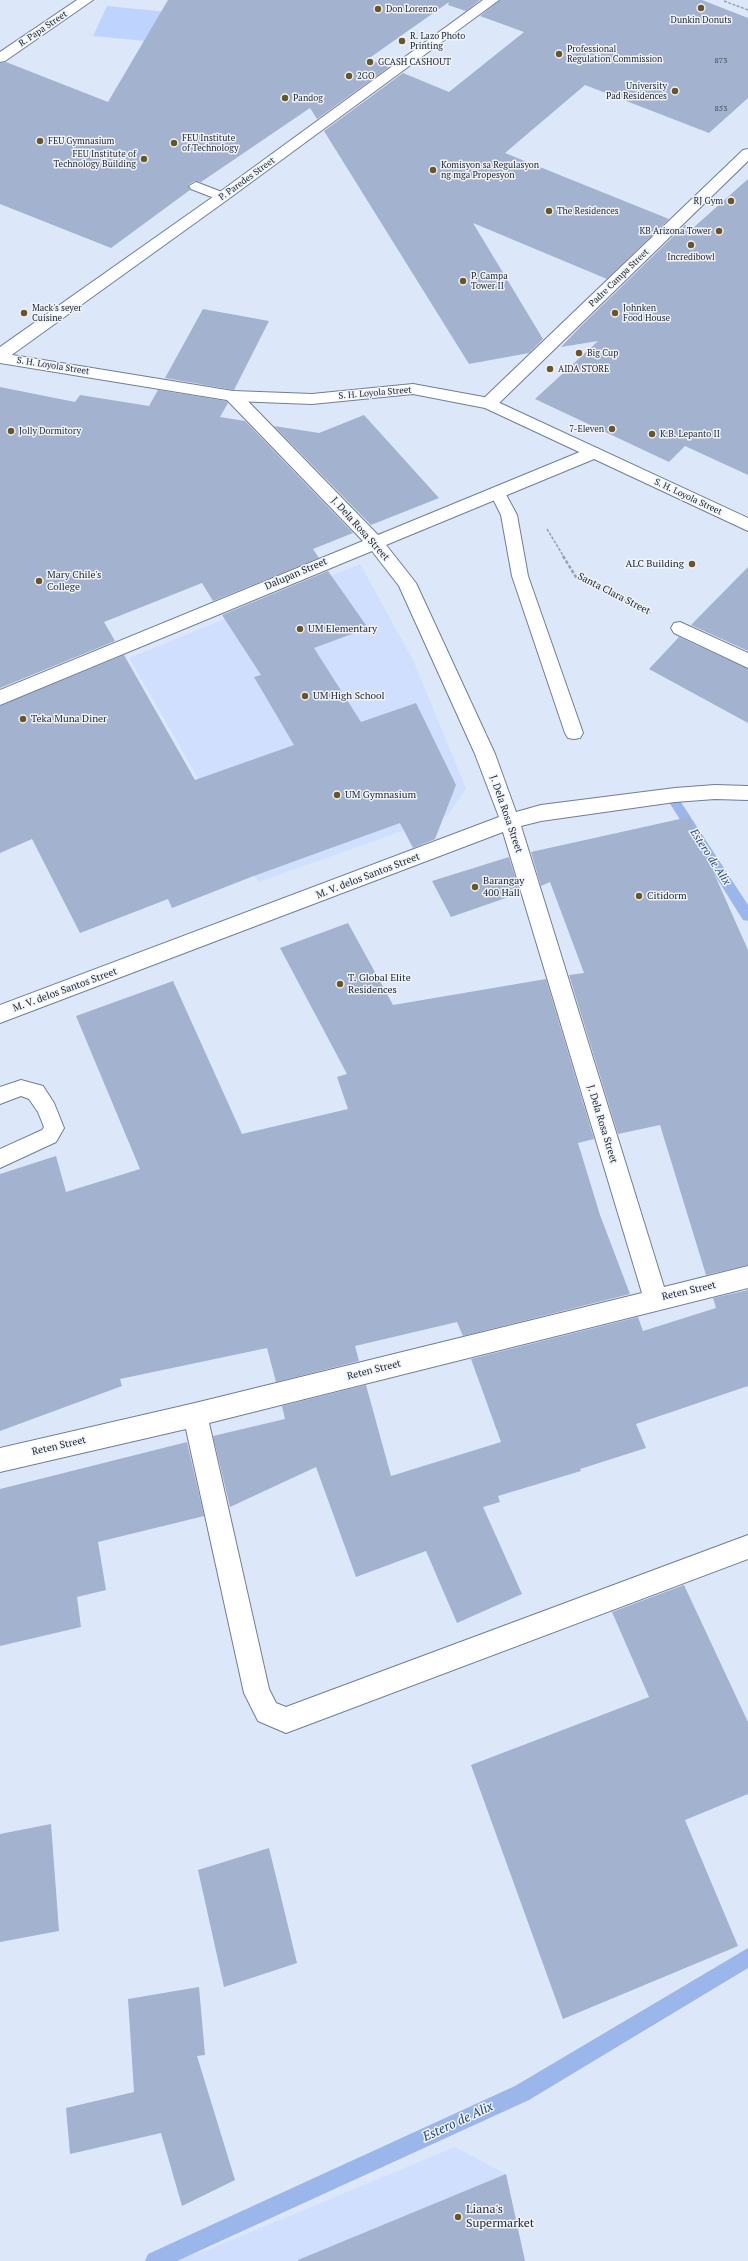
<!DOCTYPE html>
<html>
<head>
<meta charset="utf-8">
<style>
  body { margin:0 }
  canvas { display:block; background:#dde7fa }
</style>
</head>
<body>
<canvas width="748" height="2261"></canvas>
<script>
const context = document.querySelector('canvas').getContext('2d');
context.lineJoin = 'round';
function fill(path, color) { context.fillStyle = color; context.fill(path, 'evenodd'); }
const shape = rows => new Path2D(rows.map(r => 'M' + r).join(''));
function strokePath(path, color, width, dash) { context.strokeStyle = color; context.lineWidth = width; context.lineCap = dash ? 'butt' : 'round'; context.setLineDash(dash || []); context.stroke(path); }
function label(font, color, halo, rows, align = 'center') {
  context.font = font + ' "PT Serif",serif'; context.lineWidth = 3; context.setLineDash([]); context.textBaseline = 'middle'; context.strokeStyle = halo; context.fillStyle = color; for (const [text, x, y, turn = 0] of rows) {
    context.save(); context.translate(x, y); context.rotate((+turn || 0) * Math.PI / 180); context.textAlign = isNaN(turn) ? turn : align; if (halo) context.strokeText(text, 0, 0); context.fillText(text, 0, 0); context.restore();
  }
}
const built = shape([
  [360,564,413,660,466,788,448,815,258,882,129,658],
  [455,2147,506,2174,525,2261,170,2261,210,2249]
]);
const green = shape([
  [107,6,218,17,206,47,93,36]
]);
const stream = shape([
  [673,794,677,796,748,905,748,921,743,920,669,802,667,799,669,796,673,794],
  [748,1948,748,1968,529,2100,177,2261,145,2261,148,2254,515,2086,748,1948]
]);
const building = shape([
  [168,0,480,0,466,11,448,5,449,2,368,59,389,67,317,119,310,108,201,182,195,181,188,185,190,190,111,248,0,204,0,63,6,62,108,102],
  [500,0,702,0,748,18,748,98,709,133,585,85,505,153,669,219,607,279,473,223,543,339,529,353,469,364,324,131,403,73,449,92,524,32,480,16],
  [748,179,748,475,685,446,669,462,535,399,598,341,561,347,580,327,685,225,693,228],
  [203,309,269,321,234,390,165,378],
  [0,387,75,402,80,395,149,406,158,390,226,401,228,403,220,417,245,421,353,533,313,549,319,558,213,601,202,583,104,622,115,641,0,688],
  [364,415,439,498,371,525,274,426,319,433],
  [748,567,748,651,691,625],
  [328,571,368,628,314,648,361,722,416,703,456,785,435,839,413,848,400,823,251,877,172,908,168,899,80,933,32,839,0,853,0,706,124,655,195,780,294,745,254,677,261,675,222,615],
  [679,637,748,669,748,723,649,669],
  [689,817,748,950,748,1265,706,1275,660,1125,618,1134,569,975,584,973,550,882,541,886,531,852],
  [509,857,520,893,451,917,432,881],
  [348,923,393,1005,546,979,594,1139,578,1143,600,1215,630,1294,463,1336,457,1322,355,1346,359,1361,276,1382,267,1348,120,1379,122,1386,0,1431,0,1174,56,1156,66,1192,140,1169,76,1016,173,981,242,1134,348,1109,337,1077,347,1074,280,948],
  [748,1290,748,1386,636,1424,646,1448,580,1469,581,1471,498,1496,500,1502,483,1507,522,1594,457,1623,426,1551,356,1577,316,1467,230,1507,213,1436,285,1419,282,1406,366,1385,391,1476,501,1442,471,1359,638,1317,643,1331,716,1308,713,1298],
  [187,1442,204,1516,98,1542,106,1590,77,1597,81,1627,0,1646,0,1489],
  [684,1585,748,1722,748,1794,685,1820,738,1946,563,2019,471,1765,649,1697,612,1612],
  [51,1824,59,1931,0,1942,0,1834],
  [269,1848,297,1963,224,1987,198,1870],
  [199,1987,205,2055,197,2056,235,2180,182,2206,161,2133,70,2154,66,2108,134,2092,128,1999],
  [506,2174,525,2261,298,2261,298,2260]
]);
const pathFar1 = shape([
  [724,1,748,10],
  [547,529,564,557]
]);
const path = shape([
  [563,556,576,577,650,613]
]);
const service = shape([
  [196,182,227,194,229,197,222,201,191,189,189,186,196,182],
  [498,488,503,489,517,515,528,576,583,733,580,738,574,739,568,738,565,733,512,576,501,515,490,493,493,489,498,488],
  [21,1080,43,1086,54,1103,64,1128,56,1142,0,1168,0,1149,42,1130,44,1127,38,1112,29,1099,21,1096,0,1104,0,1087,21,1080]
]);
const minor = shape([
  [77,0,93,0,5,61,0,62,0,52,77,0],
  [483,0,499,0,227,200,6,359,0,360,0,347,217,194,483,0],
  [748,149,748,161,495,407,483,407,481,403,483,399,743,150,748,149],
  [233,391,239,392,378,535,587,449,593,447,599,449,601,453,599,457,386,545,416,583,495,754,516,812,541,805,675,788,715,785,748,786,748,800,715,799,675,802,541,821,521,826,664,1287,748,1266,748,1288,209,1423,269,1689,276,1703,286,1707,748,1535,748,1559,286,1733,258,1721,244,1693,186,1429,0,1472,0,1448,195,1403,642,1293,503,832,0,1023,0,1005,499,817,475,754,399,586,372,551,0,705,0,690,363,541,227,400,225,396,227,392,233,391],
  [680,622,748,653,748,668,674,633,671,628,674,623,680,622]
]);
const tertiary = shape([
  [0,353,233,391,312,394,413,384,489,398,748,518,748,531,485,408,413,394,312,404,233,401,0,363,0,353]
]);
const markers = [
  [701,8,4,"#6c5525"],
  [378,9,4,"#6c5525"],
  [402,41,4,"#6c5525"],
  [559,54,4,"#6c5525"],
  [370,62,4,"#6c5525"],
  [349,76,4,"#6c5525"],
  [675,91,4,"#6c5525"],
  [285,98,4,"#6c5525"],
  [40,141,4,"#6c5525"],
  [174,143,4,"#6c5525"],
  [144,159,4,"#6c5525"],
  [433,170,4,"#6c5525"],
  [731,201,4,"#6c5525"],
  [549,211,4,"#6c5525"],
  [719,231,4,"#6c5525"],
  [691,245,4,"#6c5525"],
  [463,281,4,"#6c5525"],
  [24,313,4,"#6c5525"],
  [615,313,4,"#6c5525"],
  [579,353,4,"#6c5525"],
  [550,369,4,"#6c5525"],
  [612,429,4,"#6c5525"],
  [11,431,4,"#6c5525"],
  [652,434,4,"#6c5525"],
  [692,564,4,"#6c5525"],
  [39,581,4,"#6c5525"],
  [300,629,4,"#6c5525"],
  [305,696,4,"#6c5525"],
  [23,719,4,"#6c5525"],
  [337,795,4,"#6c5525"],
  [475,887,4,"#6c5525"],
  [639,896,4,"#6c5525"],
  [340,984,4,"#6c5525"],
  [458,2217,4,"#6c5525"]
];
const numberNames = [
  ["873",721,61],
  ["853",721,109]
];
const farPoinames = [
  ["Don Lorenzo",386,9],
  ["Dunkin Donuts",701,20,"center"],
  ["R. Lazo Photo",410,36],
  ["Printing",410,46],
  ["Professional",567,49],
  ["Regulation Commission",567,59],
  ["GCASH CASHOUT",378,62],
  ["2GO",357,76],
  ["University",667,86,"right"],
  ["Pad Residences",667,96,"right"],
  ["Pandog",293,98],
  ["FEU Institute",182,138],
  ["of Technology",182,148],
  ["FEU Gymnasium",48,141],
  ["FEU Institute of",136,154,"right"],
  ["Technology Building",136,164,"right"],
  ["Komisyon sa Regulasyon",441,165],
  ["ng mga Propesyon",441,175],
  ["RJ Gym",723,201,"right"],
  ["The Residences",557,211],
  ["KB Arizona Tower",711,231,"right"],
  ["Incredibowl",691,257,"center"],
  ["P. Campa",471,276],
  ["Tower II",471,286],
  ["Mack's seyer",32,308],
  ["Cuisine",32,318],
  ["Johnken",623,308],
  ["Food House",623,318],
  ["Big Cup",587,353],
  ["AIDA STORE",558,369],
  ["7-Eleven",604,429,"right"],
  ["Jolly Dormitory",19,431],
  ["K.B. Lepanto II",660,434]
];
const farStreetnames = [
  ["R. Papa Street",43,29,-34],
  ["P. Paredes Street",247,179,-36],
  ["Padre Campa Street",619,278,-44],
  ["S. H. Loyola Street",53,366,9],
  ["S. H. Loyola Street",375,393,-5],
  ["S. H. Loyola Street",688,497,25]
];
const streetNames = [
  ["J. Dela Rosa Street",360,529,48],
  ["Dalupan Street",296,574,-23],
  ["Santa Clara Street",614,594,27],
  ["J. Dela Rosa Street",506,814,71],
  ["M. V. delos Santos Street",368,876,-21],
  ["M. V. delos Santos Street",65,990,-20],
  ["J. Dela Rosa Street",602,1124,73],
  ["Reten Street",689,1291,-13],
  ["Reten Street",374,1370,-14],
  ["Reten Street",59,1446,-13]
];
const poiNames = [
  ["ALC Building",684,564,"right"],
  ["Mary Chile's",47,575],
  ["College",47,587],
  ["UM Elementary",308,629],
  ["UM High School",313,696],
  ["Teka Muna Diner",31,719],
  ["UM Gymnasium",345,795],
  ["Barangay",483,881],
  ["400 Hall",483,893],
  ["Citidorm",647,896],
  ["T. Global Elite",348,978],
  ["Residences",348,990]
];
const waterNames = [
  ["Estero de Alix",710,857,57]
];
const nearPoinames = [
  ["Liana's",466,2210],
  ["Supermarket",466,2224]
];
const nearWaternames = [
  ["Estero de Alix",458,2122,-25]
];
fill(built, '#cfdffd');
fill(green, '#bed4ff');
fill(stream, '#9ab6ea');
fill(building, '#a2b2cf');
strokePath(service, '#6f7e99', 2);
strokePath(minor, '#6f7e99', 2);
strokePath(tertiary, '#6f7e99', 2);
strokePath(pathFar1, '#98a0b0', 1.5, [3, 1.5]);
strokePath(path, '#98a0b0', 2.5, [3.5, 2]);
fill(service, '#fff');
fill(minor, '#fff');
fill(tertiary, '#fff');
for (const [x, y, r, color] of markers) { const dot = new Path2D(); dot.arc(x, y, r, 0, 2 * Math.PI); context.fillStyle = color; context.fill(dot); strokePath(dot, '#f0f4fa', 1.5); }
label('8px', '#434b5b', null, numberNames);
label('9px', '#232934', '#f0f4fa', farPoinames, 'left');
label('9px', '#232934', '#f0f4fa', farStreetnames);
label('10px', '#232934', '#f0f4fa', streetNames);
label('10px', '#232934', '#f0f4fa', poiNames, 'left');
label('italic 11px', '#264583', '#f0f4fa', waterNames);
label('12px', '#232934', '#f0f4fa', nearPoinames, 'left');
label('italic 13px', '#264583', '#f0f4fa', nearWaternames);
</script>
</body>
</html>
